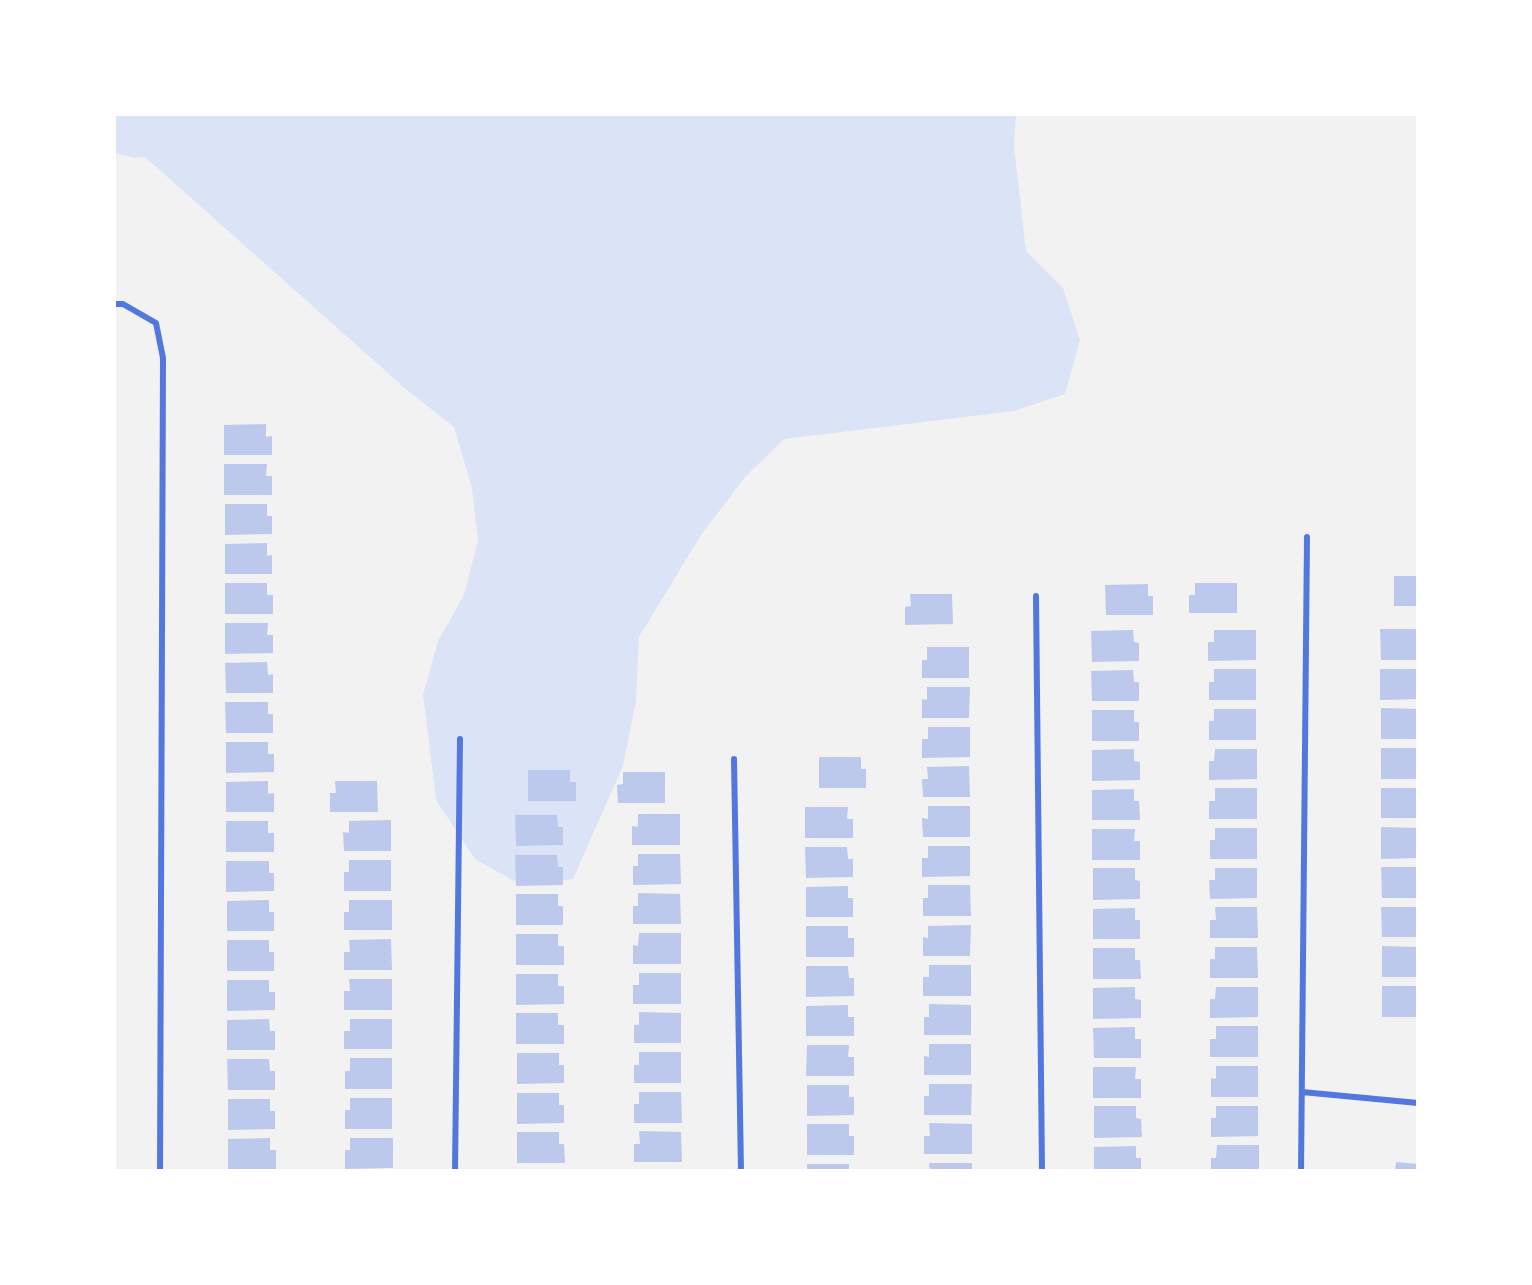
<!DOCTYPE html>
<html>
<head>
<meta charset="utf-8">
<style>
  body { margin:0 }
  #map { position:relative; width:1532px; height:1285px; overflow:hidden; background:#f2f2f2; font-family:"Libre Baskerville",serif }
  canvas { display:block }
  .frame { position:absolute; inset:0; border:116px solid #fff; pointer-events:none }
</style>
</head>
<body>
<div id="map">
<canvas width="1532" height="1285"></canvas>
<div class="frame"></div>
</div>
<script>
const context = document.querySelector('canvas').getContext('2d');
context.lineJoin = 'round';
function fill(path, color) { context.fillStyle = color; context.fill(path, 'evenodd'); }
const shape = rows => new Path2D(rows.map(r => 'M' + r).join(''));
function strokePath(path, color, width, dash) { context.strokeStyle = color; context.lineWidth = width; context.lineCap = dash ? 'butt' : 'round'; context.setLineDash(dash || []); context.stroke(path); }
const green = shape([
  [114,114,1016,114,1014,146,1026,251,1063,288,1080,340,1065,394,1014,411,784,439,746,476,701,535,639,637,636,701,623,766,573,879,521,885,475,859,436,800,423,695,438,641,464,595,478,540,472,488,454,427,407,390,145,157,135,158,114,153]
]);
const building = shape([
  [266,424,266,437,272,436,272,455,224,455,224,425],
  [224,464,267,464,266,476,272,476,272,495,224,495],
  [225,504,267,504,267,516,272,516,272,534,225,535],
  [267,543,267,556,272,555,272,574,225,574,225,544],
  [1394,576,1418,576,1418,606,1394,606],
  [225,583,267,583,267,595,273,595,273,614,225,614],
  [1195,583,1237,583,1237,613,1189,613,1189,595,1195,595],
  [1148,584,1148,596,1153,596,1153,615,1106,615,1105,585],
  [910,594,952,594,953,624,905,625,905,607,911,606],
  [225,623,268,623,267,635,273,635,273,653,225,654],
  [1380,629,1418,629,1418,660,1381,660],
  [1133,630,1134,642,1139,643,1139,661,1092,662,1091,631],
  [1214,630,1256,630,1256,660,1208,661,1208,642,1214,642],
  [927,647,969,647,969,678,922,678,922,660,927,660],
  [267,662,268,675,273,674,273,693,226,693,225,663],
  [1214,669,1256,669,1256,700,1209,700,1209,682,1214,682],
  [1380,669,1418,669,1418,699,1380,700],
  [1133,670,1134,682,1139,682,1139,701,1092,701,1091,671],
  [927,687,970,687,969,718,922,718,922,699,927,700],
  [225,702,268,702,268,714,273,714,273,733,226,733],
  [1381,708,1418,709,1418,739,1381,739],
  [1214,709,1256,709,1256,740,1209,740,1209,721,1214,721],
  [1092,710,1134,710,1134,722,1139,722,1139,741,1092,741],
  [928,727,970,727,970,757,922,758,922,739,928,739],
  [226,742,268,742,268,754,274,754,274,772,226,773],
  [1381,748,1418,748,1418,779,1381,779],
  [1134,749,1134,761,1140,762,1140,780,1092,781,1092,750],
  [1215,749,1257,749,1257,779,1209,780,1209,761,1214,761],
  [819,757,861,757,861,769,866,769,866,788,819,788],
  [969,766,970,797,923,797,922,779,928,779,927,767],
  [528,770,570,770,570,782,576,782,576,801,528,801],
  [623,772,665,772,665,803,618,803,617,785,623,784],
  [268,781,268,794,274,793,274,812,226,812,226,782],
  [335,781,377,781,378,812,330,812,330,793,336,793],
  [1215,788,1257,788,1257,819,1209,819,1209,801,1215,801],
  [1381,788,1418,788,1418,818,1381,818],
  [1134,789,1134,801,1139,801,1140,820,1092,820,1092,790],
  [928,806,970,806,970,837,923,837,922,818,928,819],
  [805,807,848,807,847,819,853,819,853,838,805,838],
  [638,814,680,814,680,845,632,845,632,826,638,827],
  [515,815,557,815,558,827,563,827,563,845,516,846],
  [391,820,391,851,344,851,343,832,349,833,349,821],
  [226,821,268,821,268,833,274,833,274,852,226,852],
  [1381,827,1418,828,1418,858,1381,859],
  [1215,828,1257,828,1257,859,1210,859,1210,840,1215,840],
  [1092,829,1135,829,1134,841,1140,841,1140,860,1092,860],
  [928,846,970,846,970,876,922,877,922,858,928,858],
  [805,847,847,847,848,859,853,859,853,877,806,878],
  [638,854,680,854,681,884,633,885,633,866,638,866],
  [515,855,557,855,558,867,563,867,563,885,516,886],
  [349,860,391,860,391,891,344,891,344,872,349,872],
  [226,861,269,861,269,873,274,873,274,891,226,892],
  [1381,867,1418,867,1418,898,1382,898],
  [1093,868,1135,868,1135,880,1140,881,1140,899,1093,900],
  [1215,868,1257,868,1257,898,1210,899,1209,880,1215,880],
  [928,885,970,885,971,916,923,916,923,898,928,898],
  [848,886,848,898,853,898,853,917,806,917,806,887],
  [638,893,680,894,681,924,633,924,633,906,638,906],
  [516,894,558,894,558,906,563,906,563,925,516,925],
  [269,900,269,912,274,912,274,931,227,931,227,901],
  [349,900,392,900,392,930,344,930,344,912,349,912],
  [1215,907,1257,907,1258,938,1210,938,1210,920,1216,920],
  [1381,907,1418,907,1418,937,1382,937],
  [1135,908,1135,920,1140,920,1140,939,1093,939,1093,909],
  [971,925,970,956,923,956,923,937,928,938,928,926],
  [806,926,848,926,848,938,854,938,854,957,806,957],
  [639,933,681,933,681,964,633,964,633,945,638,946],
  [516,934,558,934,558,946,564,946,564,965,516,965],
  [391,939,392,970,344,970,344,952,350,952,349,940],
  [227,940,269,940,269,952,274,952,274,971,227,971],
  [1382,946,1418,947,1418,977,1382,977],
  [1215,947,1257,947,1258,978,1210,978,1210,959,1215,959],
  [1093,948,1135,948,1135,960,1140,960,1141,979,1093,979],
  [929,965,971,965,971,996,923,996,923,977,929,977],
  [806,966,848,966,849,978,854,978,854,996,806,997],
  [639,973,681,973,681,1004,633,1004,633,985,639,985],
  [516,974,558,974,558,986,564,986,564,1004,516,1005],
  [349,979,392,979,392,1010,344,1010,344,991,350,991],
  [227,980,269,980,269,992,275,992,275,1010,227,1011],
  [1382,986,1418,986,1418,1017,1382,1017],
  [1135,987,1135,999,1141,1000,1141,1018,1093,1019,1093,988],
  [1216,987,1258,987,1258,1017,1210,1018,1210,999,1215,999],
  [929,1004,971,1005,971,1035,924,1035,924,1017,929,1017],
  [848,1005,848,1017,854,1017,854,1036,806,1036,806,1006],
  [639,1012,681,1013,681,1043,634,1043,634,1025,639,1025],
  [516,1013,558,1013,558,1025,564,1025,564,1044,516,1044],
  [269,1019,270,1031,275,1031,275,1050,227,1050,227,1020],
  [350,1019,392,1019,392,1049,344,1049,344,1031,350,1031],
  [1216,1026,1258,1026,1258,1057,1210,1057,1210,1039,1216,1039],
  [1135,1027,1135,1039,1141,1039,1141,1058,1094,1058,1093,1028],
  [929,1044,971,1044,971,1075,924,1075,924,1056,929,1057],
  [807,1045,849,1045,848,1057,854,1057,854,1076,806,1076],
  [639,1052,681,1052,681,1083,634,1083,634,1065,639,1065],
  [517,1053,559,1053,559,1065,564,1065,564,1083,517,1084],
  [350,1058,392,1058,392,1089,345,1089,345,1071,350,1071],
  [227,1059,269,1059,270,1071,275,1071,275,1090,228,1090],
  [1216,1066,1258,1066,1258,1097,1211,1097,1211,1078,1216,1079],
  [1093,1067,1136,1067,1135,1079,1141,1079,1141,1098,1093,1098],
  [929,1084,972,1084,971,1115,924,1115,924,1096,929,1096],
  [807,1085,849,1085,849,1097,854,1097,854,1115,807,1116],
  [639,1092,681,1092,682,1123,634,1123,634,1104,639,1104],
  [517,1093,559,1093,559,1105,564,1105,564,1123,517,1124],
  [350,1098,392,1098,392,1129,345,1129,345,1110,350,1110],
  [228,1099,270,1099,270,1111,275,1111,275,1129,228,1130],
  [1094,1106,1136,1106,1136,1118,1141,1119,1142,1137,1094,1138],
  [1216,1106,1258,1106,1258,1136,1211,1137,1211,1118,1216,1118],
  [929,1123,972,1124,972,1154,924,1154,924,1136,930,1136],
  [807,1124,849,1124,849,1136,854,1136,854,1155,807,1155],
  [639,1131,681,1132,682,1162,634,1162,634,1144,640,1144],
  [517,1132,559,1132,559,1144,564,1144,565,1163,517,1163],
  [270,1138,270,1150,276,1150,276,1169,228,1169,228,1139],
  [350,1138,393,1138,393,1168,345,1169,345,1150,350,1150],
  [1217,1145,1259,1145,1259,1171,1211,1171,1211,1158,1216,1158],
  [1136,1146,1136,1158,1141,1158,1141,1171,1094,1171,1094,1147],
  [1396,1162,1418,1164,1418,1171,1395,1171],
  [929,1163,972,1163,972,1171,930,1171],
  [807,1164,849,1164,849,1171,807,1171]
]);
const minor = shape([
  [114,304,123,304,156,323,163,358,160,1171],
  [1036,596,1042,1171],
  [734,759,741,1171],
  [1302,1092,1418,1103],
  [455,1171,460,739],
  [1301,1171,1307,537]
]);
fill(green, '#dbe4f7');
fill(building, '#bdc9ec');
strokePath(minor, '#5277de', 6);
</script>
</body>
</html>
